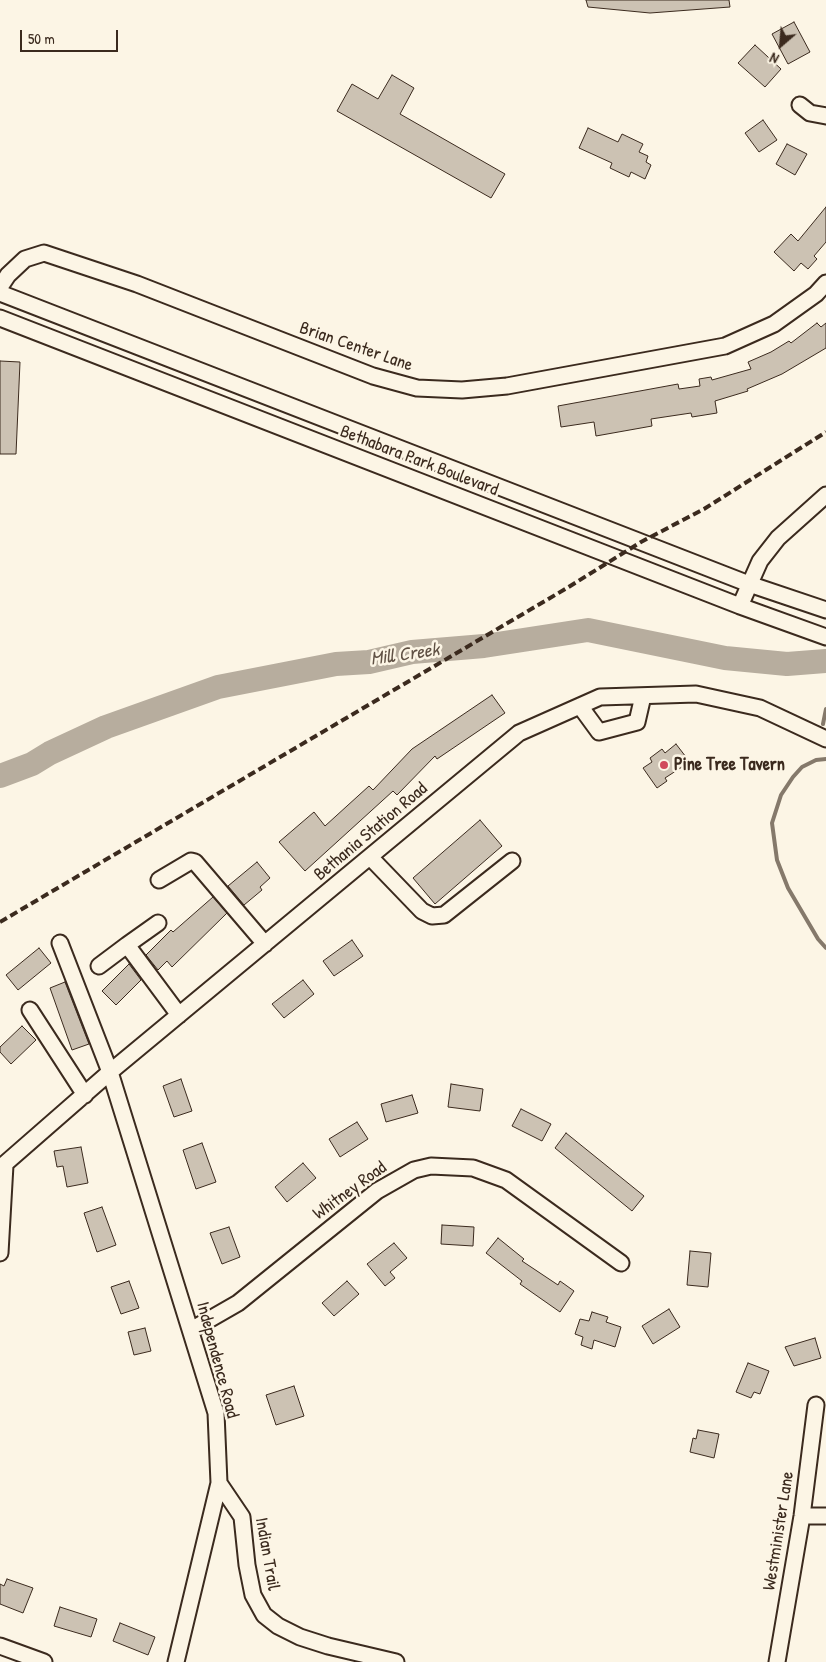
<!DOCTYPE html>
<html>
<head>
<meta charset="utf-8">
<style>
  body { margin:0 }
  #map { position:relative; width:826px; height:1662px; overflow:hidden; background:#fcf5e5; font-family:"Patrick Hand",sans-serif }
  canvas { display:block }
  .north { position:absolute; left:756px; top:20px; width:50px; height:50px; -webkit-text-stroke:4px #fcf5e5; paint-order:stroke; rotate:207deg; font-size:14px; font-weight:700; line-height:20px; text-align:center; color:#3b2a1e }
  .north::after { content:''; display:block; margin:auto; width:18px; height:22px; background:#3b2a1e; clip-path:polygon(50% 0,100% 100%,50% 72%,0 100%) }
  .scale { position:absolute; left:20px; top:30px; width:98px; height:22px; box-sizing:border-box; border:2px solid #3b2a1e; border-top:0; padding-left:6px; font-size:15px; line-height:18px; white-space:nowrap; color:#3b2a1e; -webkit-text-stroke:4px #fcf5e5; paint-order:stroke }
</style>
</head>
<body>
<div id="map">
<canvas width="826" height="1662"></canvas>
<div class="north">N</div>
<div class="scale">50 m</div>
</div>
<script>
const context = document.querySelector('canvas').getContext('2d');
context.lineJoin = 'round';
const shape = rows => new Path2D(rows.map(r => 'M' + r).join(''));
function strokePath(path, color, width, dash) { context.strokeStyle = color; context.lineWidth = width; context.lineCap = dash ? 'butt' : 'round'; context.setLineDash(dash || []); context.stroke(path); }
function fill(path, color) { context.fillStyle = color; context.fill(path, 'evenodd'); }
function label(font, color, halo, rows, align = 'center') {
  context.font = font + ' "Patrick Hand",sans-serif'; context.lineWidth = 5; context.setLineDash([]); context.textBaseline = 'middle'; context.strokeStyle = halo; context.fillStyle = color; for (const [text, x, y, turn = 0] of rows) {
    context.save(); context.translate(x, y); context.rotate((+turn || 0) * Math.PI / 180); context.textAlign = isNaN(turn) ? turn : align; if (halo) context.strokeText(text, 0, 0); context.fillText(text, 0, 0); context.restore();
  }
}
const stream = shape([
  [823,724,826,709],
  [826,759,816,760,802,767,793,777,781,795,772,823,777,860,788,888,818,939,826,948]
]);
const river = shape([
  [0,776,32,764,50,753,106,727,218,687,336,664,369,662,412,652,484,646,588,630,725,658,787,664,826,661]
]);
const building = shape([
  [586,0,729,0,730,7,650,13,588,7,586,0],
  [794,22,810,52,788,64,772,34,794,22],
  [755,45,781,69,765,87,738,63,755,45],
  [392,75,414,88,400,114,505,174,491,198,337,111,352,84,378,99,392,75],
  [763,120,777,140,759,152,745,133,763,120],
  [588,128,618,142,622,134,643,144,639,152,648,156,646,162,651,165,645,179,631,172,629,177,610,168,612,163,579,148,588,128],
  [787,144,807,154,795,175,776,164,787,144],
  [826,207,826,242,814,256,817,259,808,269,801,263,794,271,774,252,791,234,798,241,826,207],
  [817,323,821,327,826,323,826,348,782,374,747,389,748,391,715,401,717,413,692,417,691,413,651,419,652,426,596,436,594,422,561,427,558,406,678,384,679,389,700,386,699,379,711,377,712,380,751,369,748,362,771,352,789,341,791,343,817,323],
  [0,361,20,362,16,454,0,454,0,361],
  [492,695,505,713,437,759,435,756,397,795,393,791,305,871,279,842,314,812,325,826,369,786,373,790,412,749,492,695],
  [676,744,686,757,678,763,682,767,665,778,667,781,657,788,643,768,652,762,650,758,662,749,665,753,676,744],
  [480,820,502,846,435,904,413,878,480,820],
  [257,862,270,878,260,887,262,890,244,905,228,886,257,862],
  [213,897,227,913,172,967,167,961,158,970,146,955,171,930,173,932,213,897],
  [352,940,363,956,334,976,323,961,352,940],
  [39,948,51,963,18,990,6,975,39,948],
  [129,964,141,980,116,1005,102,991,129,964],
  [303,980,314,994,284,1018,272,1004,303,980],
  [65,982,89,1044,72,1050,50,988,65,982],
  [22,1026,36,1040,11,1064,0,1052,0,1047,22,1026],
  [181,1079,192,1111,174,1117,163,1086,181,1079],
  [451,1084,483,1089,480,1111,448,1107,451,1084],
  [412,1095,418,1113,386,1122,381,1104,412,1095],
  [521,1109,551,1124,542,1141,512,1126,521,1109],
  [357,1122,368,1139,340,1157,329,1139,357,1122],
  [566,1133,644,1196,632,1211,555,1148,566,1133],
  [202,1143,216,1182,196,1189,183,1150,202,1143],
  [81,1147,88,1183,67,1187,63,1166,57,1167,54,1151,81,1147],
  [303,1163,316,1178,287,1202,275,1187,303,1163],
  [102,1207,116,1245,97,1252,84,1213,102,1207],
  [442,1225,474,1227,473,1246,441,1244,442,1225],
  [229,1227,240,1257,222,1264,210,1233,229,1227],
  [498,1238,524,1259,522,1261,558,1285,560,1281,574,1291,560,1312,520,1284,522,1281,486,1253,498,1238],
  [394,1243,407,1258,390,1272,395,1278,385,1286,367,1264,394,1243],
  [690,1251,711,1253,708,1287,687,1285,690,1251],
  [129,1281,139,1308,121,1314,111,1287,129,1281],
  [347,1281,359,1294,334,1316,322,1303,347,1281],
  [669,1309,680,1327,653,1344,642,1326,669,1309],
  [592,1312,608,1317,606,1322,621,1327,615,1347,594,1340,592,1349,581,1345,583,1337,575,1334,580,1319,589,1321,592,1312],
  [145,1328,151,1351,134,1355,128,1332,145,1328],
  [815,1338,821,1358,794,1366,785,1347,815,1338],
  [748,1363,769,1371,760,1394,754,1392,751,1398,736,1392,748,1363],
  [294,1386,304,1416,276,1425,266,1395,294,1386],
  [698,1430,719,1434,714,1458,690,1452,693,1438,696,1439,698,1430],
  [7,1579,33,1588,23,1613,0,1604,0,1584,4,1586,7,1579],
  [60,1607,97,1619,91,1637,54,1626,60,1607],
  [120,1623,155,1637,148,1655,113,1641,120,1623]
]);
const minor = shape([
  [800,105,810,113,826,116],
  [0,287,8,275,25,259,44,253,137,284,373,376,417,388,462,390,507,386,725,346,774,324,816,294,826,283],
  [0,293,749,584,826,610],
  [0,318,740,606,826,637],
  [740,606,760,561,778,538,826,495],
  [580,706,599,732,637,722,643,696],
  [370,857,422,911,432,916,444,915,512,861],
  [159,880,191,861,195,862,265,944],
  [60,943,110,1072,216,1413,219,1483,176,1662],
  [127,945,158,923],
  [99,966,127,945,179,1015],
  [30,1010,85,1095],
  [0,1168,110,1072,519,733,600,697,696,694,760,708,826,739],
  [0,1253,5,1165],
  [191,1330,238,1303,377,1191,414,1170,431,1166,473,1168,506,1180,621,1263],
  [219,1483,242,1517,247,1565,253,1595,264,1615,278,1626,300,1637,328,1646,396,1662],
  [802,1516,826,1516],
  [0,1646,44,1662],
  [777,1662,802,1516,816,1405]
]);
const rail = shape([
  [0,922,567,588,641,542,704,509,826,432]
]);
const markers = [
  [664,765,5,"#d1495b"]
];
const streetNames = [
  ["Brian Center Lane",356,347,19],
  ["Bethabara Park Boulevard",419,461,21],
  ["Bethania Station Road",371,832,-40],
  ["Whitney Road",350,1191,-36],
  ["Independence Road",217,1360,75],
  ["Westminister Lane",779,1531,-81],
  ["Indian Trail",267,1554,80]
];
const poiNames = [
  ["Pine Tree Tavern",674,765]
];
const waterNames = [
  ["Mill Creek",405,655,-8]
];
strokePath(stream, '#85796b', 4);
strokePath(river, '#b7ad9e', 24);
fill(building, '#ccc2b3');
strokePath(building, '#3b2a1e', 1);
strokePath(minor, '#3b2a1e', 19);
strokePath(minor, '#fcf5e5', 15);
strokePath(rail, '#3b2a1e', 4, [8, 4]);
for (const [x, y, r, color] of markers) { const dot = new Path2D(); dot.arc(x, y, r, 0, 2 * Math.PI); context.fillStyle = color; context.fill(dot); strokePath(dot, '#fcf5e5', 2); }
label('18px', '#3b2a1e', '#fcf5e5', streetNames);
label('bold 18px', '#3b2a1e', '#fcf5e5', poiNames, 'left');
label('italic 19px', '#605144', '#fcf5e5', waterNames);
</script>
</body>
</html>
